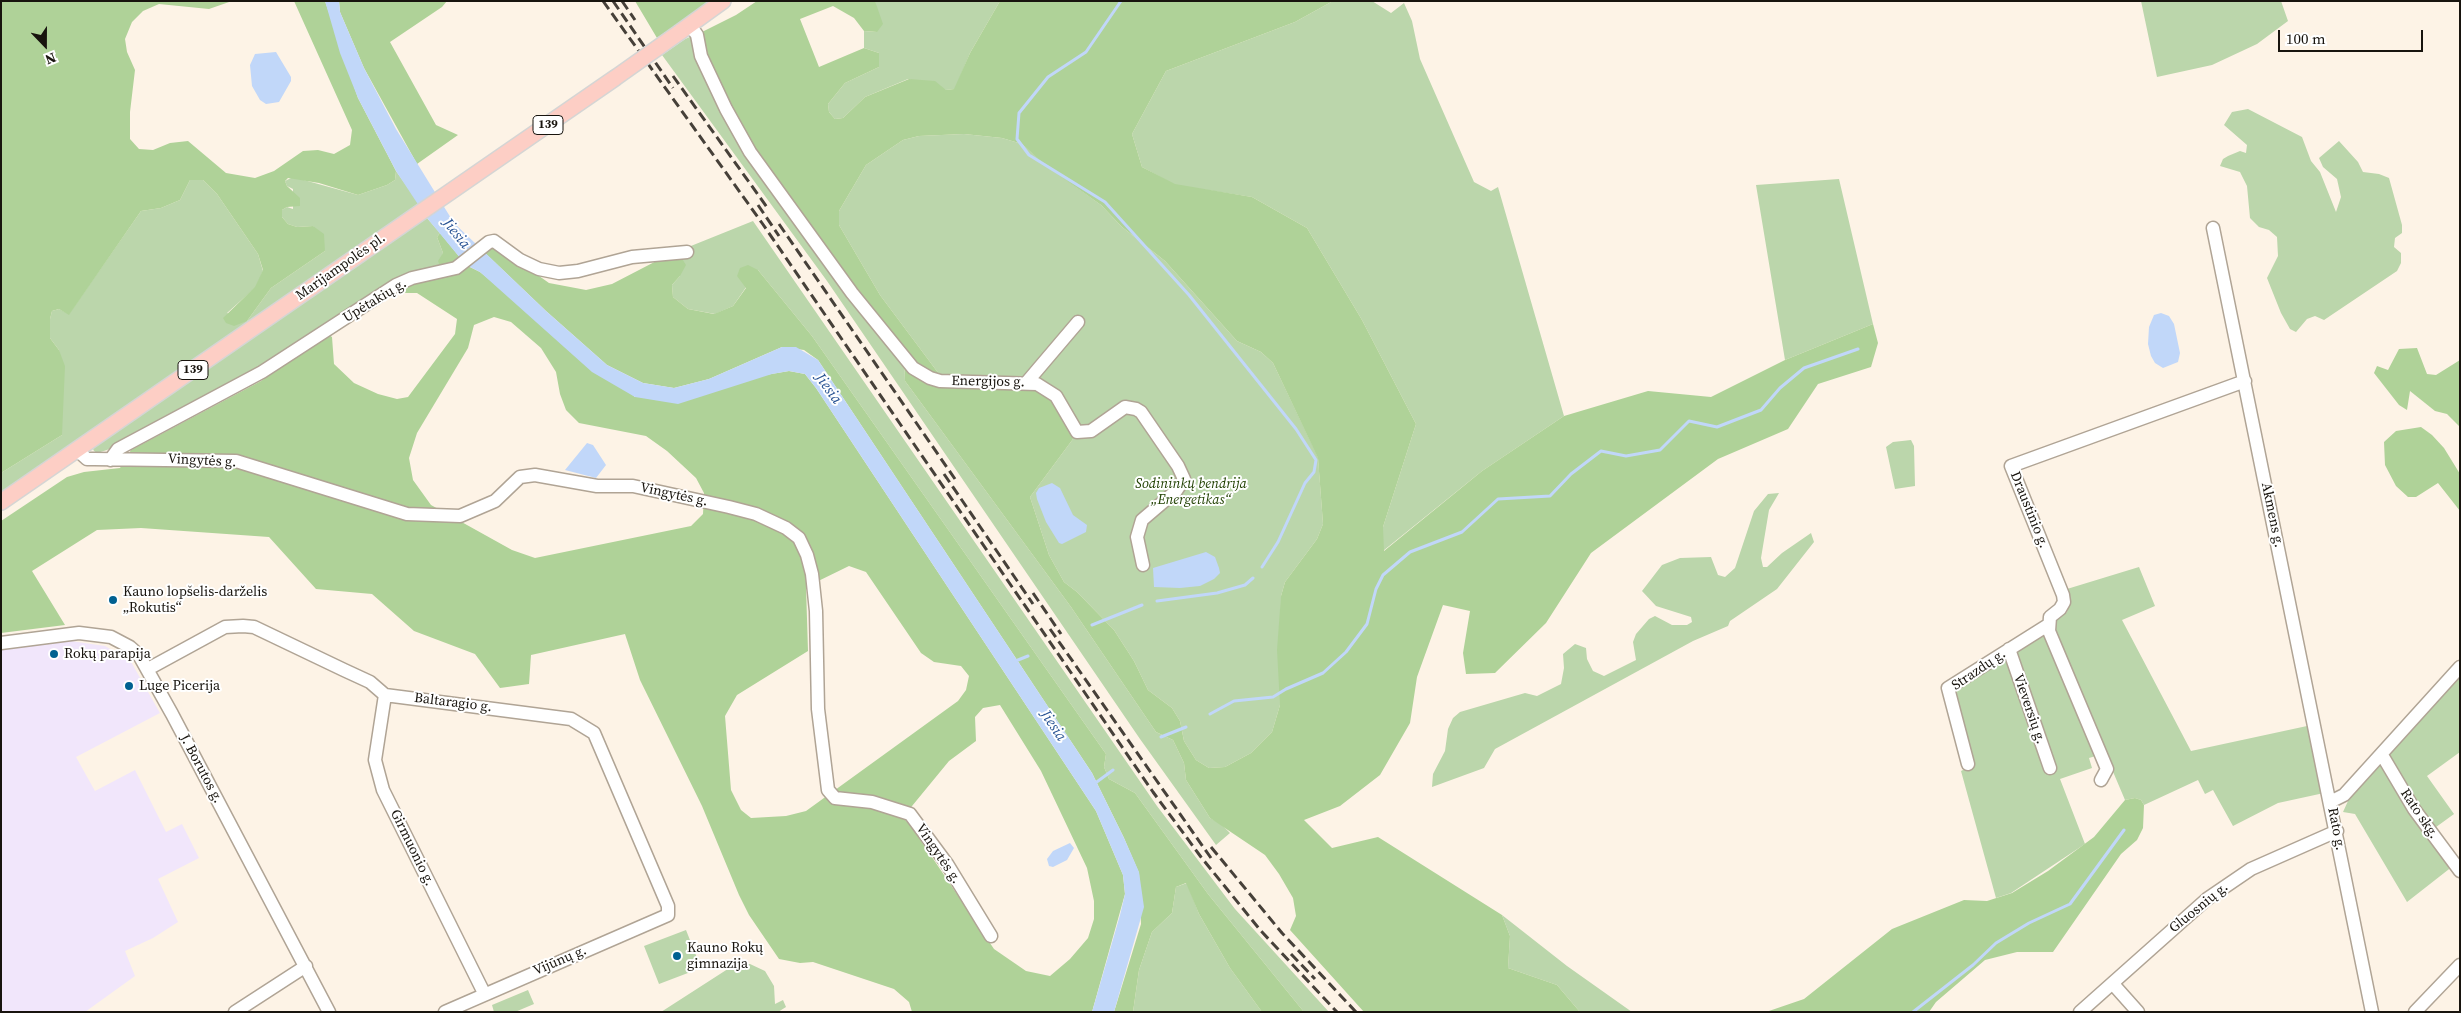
<!DOCTYPE html>
<html>
<head>
<meta charset="utf-8">
<style>
  body { margin:0 }
  #map { position:relative; width:2461px; height:1013px; overflow:hidden; background:#fdf3e6; font-family:"Source Serif 4",serif }
  canvas { display:block }
  .frame { position:absolute; inset:0; border:2px solid #18140e; pointer-events:none }
  .north { position:absolute; left:20px; top:20px; width:50px; height:50px; -webkit-text-stroke:4px #fff; paint-order:stroke; rotate:158deg; font-size:14px; font-weight:700; line-height:20px; text-align:center; color:#18140e }
  .north::after { content:''; display:block; margin:auto; width:18px; height:22px; background:#18140e; clip-path:polygon(50% 0,100% 100%,50% 72%,0 100%) }
  .scale { position:absolute; left:2278px; top:30px; width:145px; height:22px; box-sizing:border-box; border:2px solid #18140e; border-top:0; padding-left:6px; font-size:15px; line-height:18px; white-space:nowrap; color:#18140e; -webkit-text-stroke:4px #fff; paint-order:stroke }
</style>
</head>
<body>
<div id="map">
<canvas width="2461" height="1013"></canvas>
<div class="frame"></div>
<div class="north">N</div>
<div class="scale">100 m</div>
</div>
<script>
const context = document.querySelector('canvas').getContext('2d');
context.lineJoin = 'round';
function fill(path, color) { context.fillStyle = color; context.fill(path, 'evenodd'); }
const shape = rows => new Path2D(rows.map(r => 'M' + r).join(''));
function strokePath(path, color, width, dash) { context.strokeStyle = color; context.lineWidth = width; context.lineCap = dash ? 'butt' : 'round'; context.setLineDash(dash || []); context.stroke(path); }
function label(font, color, halo, rows, align = 'center') {
  context.font = font + ' "Source Serif 4",serif'; context.lineWidth = 4; context.setLineDash([]); context.textBaseline = 'middle'; context.strokeStyle = halo; context.fillStyle = color; for (const [text, x, y, turn = 0] of rows) {
    context.save(); context.translate(x, y); context.rotate((+turn || 0) * Math.PI / 180); context.textAlign = isNaN(turn) ? turn : align; if (halo) context.strokeText(text, 0, 0); context.fillText(text, 0, 0); context.restore();
  }
}
const industrial = shape([
  [71,641,105,646,130,660,160,713,76,757,95,791,135,770,166,832,182,824,199,858,158,879,178,922,153,938,125,951,135,976,85,1012,1,1012,1,650]
]);
const green = shape([
  [875,1,1000,1,970,53,955,89,946,90,908,79,865,97,843,118,835,119,829,112,828,104,845,83,879,67,879,53,864,48,864,31,877,32],
  [1333,1,1372,1,1391,13,1404,3,1412,21,1420,59,1474,182,1491,191,1498,187,1564,416,1482,471,1383,551,1383,527,1416,424,1362,320,1307,228,1252,197,1175,185,1142,167,1132,134,1166,71,1295,22],
  [2141,1,2281,1,2288,21,2257,44,2212,65,2157,77],
  [702,32,706,46,706,58,757,154,904,351,905,381,1071,607,1156,732,1173,740,1184,763,1186,780,1210,818,1221,824,1230,833,1216,845,1140,739,827,281,662,55,685,39],
  [2248,109,2302,137,2311,161,2320,172,2336,212,2341,197,2337,179,2323,167,2319,158,2339,141,2358,162,2363,172,2379,174,2389,178,2402,225,2402,233,2395,238,2394,247,2401,253,2401,263,2397,271,2324,320,2315,316,2307,319,2296,332,2290,329,2281,313,2267,278,2278,256,2277,237,2269,230,2259,227,2250,218,2247,186,2240,172,2220,166,2223,159,2228,156,2240,151,2246,153,2247,145,2224,125,2232,112],
  [964,134,1002,138,1022,144,1047,166,1101,205,1122,227,1165,261,1237,341,1261,352,1273,363,1318,457,1323,524,1317,539,1285,582,1281,596,1280,705,1272,732,1251,753,1225,767,1209,768,1196,760,1184,741,1180,721,1172,708,1148,690,1134,661,1114,630,1077,592,1064,582,1049,555,1030,497,1073,439,948,386,880,295,839,225,839,211,866,165,903,140,919,136],
  [396,171,419,203,1,495,1,473,62,435,59,350,50,338,50,319,52,311,59,309,69,314,141,211,161,208,180,200,190,180,203,180,217,194,258,254,263,271,256,287,227,313,247,321,271,288,325,251,313,226,297,227,288,224,282,217,282,210,287,207,293,209,293,189,287,186,285,181,293,177,358,195,387,185,395,180],
  [1839,179,1873,324,1785,360,1756,185],
  [427,218,440,233,437,237,443,253,440,267,429,267,416,272,261,367,165,416,107,450,97,453,94,451,93,449,97,445],
  [753,221,1157,806,1235,909,1329,1012,1304,1012,1208,894,1135,793,1109,779,1104,767,1106,754,812,336,758,270,733,306,715,314,688,309,673,297,672,285,680,276,666,256],
  [1911,440,1914,446,1915,486,1895,489,1886,447,1893,442],
  [1779,493,1769,510,1761,558,1763,567,1767,567,1782,553,1811,533,1814,542,1777,589,1730,621,1728,626,1693,641,1495,749,1484,768,1432,787,1433,774,1445,751,1448,729,1453,718,1460,712,1525,693,1537,696,1561,684,1564,668,1563,654,1575,644,1586,648,1587,659,1593,671,1604,676,1636,660,1633,642,1636,634,1649,619,1655,616,1672,625,1687,625,1692,622,1691,617,1656,606,1642,591,1662,565,1680,558,1711,557,1718,575,1725,577,1735,568,1754,511,1768,494],
  [2139,567,2155,606,2122,620,2191,751,2307,726,2324,793,2278,803,2233,826,2213,790,2205,794,2198,780,2144,805,2141,800,2135,798,2125,800,2052,628,2054,622,2067,612,2070,599,2067,589],
  [2045,631,2099,755,2089,758,2092,768,2060,779,2085,844,2011,893,1996,898,1961,771,1975,764,1954,689],
  [2460,676,2460,752,2427,776,2454,814,2432,830,2389,759,2390,752],
  [2380,764,2453,866,2407,902,2355,814,2343,812,2348,801],
  [1187,883,1199,914,1230,968,1262,1012,1133,1012,1139,970,1152,932,1172,913,1176,887],
  [1502,915,1567,966,1632,1012,1580,1012,1557,985,1508,968,1510,936],
  [686,930,701,968,659,984,644,946],
  [742,964,750,964,765,971,774,986,775,1004,783,1000,786,1007,778,1012,661,1012,734,965],
  [528,990,534,1004,515,1012,494,1012,492,1005]
]);
const forest = shape([
  [1,1,232,1,209,9,159,4,143,11,132,22,125,39,127,52,135,70,130,112,130,139,139,149,153,150,170,143,188,141,226,173,255,178,274,171,303,151,318,150,334,154,350,145,352,130,294,1,325,1,358,98,396,171,395,180,387,185,358,195,319,183,288,178,285,181,287,186,300,198,300,206,287,207,282,210,282,217,288,224,297,227,313,226,324,234,325,251,271,288,247,321,234,326,226,323,223,318,255,287,263,270,258,254,217,194,203,180,190,180,180,200,161,208,141,211,69,315,59,309,52,311,50,319,50,338,59,350,65,366,62,435,1,473],
  [339,1,447,1,442,7,390,42,436,125,458,135,417,164,364,68,340,12],
  [635,1,711,1,657,38],
  [757,1,875,1,883,24,877,32,864,31,854,18,833,6,800,19,819,67,864,48,879,53,879,67,845,83,828,104,829,112,835,119,843,118,865,97,909,79,935,81,946,90,954,89,970,53,1000,1,1333,1,1295,22,1166,71,1132,134,1142,167,1175,184,1252,197,1307,228,1362,320,1416,424,1383,527,1384,551,1482,471,1564,416,1648,391,1711,397,1785,360,1873,324,1878,343,1871,367,1818,384,1788,429,1718,459,1591,553,1546,623,1495,673,1466,674,1463,653,1470,611,1443,605,1417,677,1410,723,1380,775,1340,806,1304,820,1332,848,1378,837,1502,915,1510,936,1508,968,1557,985,1580,1012,1364,1012,1290,930,1296,916,1293,898,1279,874,1265,855,1210,818,1186,780,1184,763,1173,740,1156,732,1071,607,905,381,904,351,757,154,730,109,706,58,706,46,702,32,736,15],
  [964,134,1002,138,1022,144,1046,166,1101,205,1122,227,1165,261,1237,341,1261,352,1273,363,1318,458,1323,524,1317,539,1285,582,1281,596,1277,650,1280,705,1272,732,1251,753,1225,767,1209,768,1196,760,1184,741,1180,721,1172,708,1148,690,1134,661,1114,630,1077,592,1064,582,1049,555,1030,497,1073,439,1057,407,1042,391,1028,389,948,386,880,295,839,225,839,211,866,165,903,140,919,136],
  [440,233,466,265,480,272,635,397,789,371,805,374,816,388,1096,811,1123,875,1125,894,1092,1012,912,1012,909,1002,894,989,813,962,800,963,779,959,749,915,739,895,702,806,640,680,625,634,531,655,529,684,500,688,475,654,414,631,372,594,316,589,269,537,141,528,97,530,32,571,65,625,1,633,1,521,67,477,84,472,120,468,131,450,261,381,329,335,332,337,334,364,354,383,378,394,397,399,408,397,455,334,457,319,417,293,401,293,399,288,444,277,438,261,443,253,437,237],
  [494,317,511,322,541,348,556,372,560,394,566,410,579,423,646,436,667,451,696,478,704,493,703,514,691,526,535,558,512,550,431,505,413,480,409,458,417,433,468,348,474,325],
  [849,566,866,572,921,653,934,662,961,666,969,676,966,690,958,701,806,811,786,816,751,818,741,810,731,790,725,716,737,695,808,651,806,587],
  [1000,705,1041,771,1087,868,1094,901,1094,919,1088,938,1070,959,1050,976,1026,971,994,949,913,829,903,817,949,761,976,741,975,717,983,708],
  [487,247,498,247,549,283,586,290,612,284,666,256,681,257,686,265,680,276,672,285,673,297,688,309,714,314,733,306,746,288,737,276,740,268,748,265,758,270,812,336,1106,754,1104,767,1109,779,1135,793,1208,894,1304,1012,1262,1012,1230,968,1199,914,1186,883,1176,887,1172,913,1152,932,1139,970,1133,1012,1114,1012,1141,924,1139,873,1124,838,1092,773,818,360,804,350,782,347,709,379,674,388,643,383,607,365,546,311,483,251],
  [2417,348,2427,374,2436,375,2460,360,2460,427,2447,414,2435,411,2410,391,2407,410,2399,405,2374,373,2377,366,2388,370,2399,349],
  [2421,427,2432,435,2444,448,2460,474,2460,511,2438,483,2416,497,2408,497,2396,486,2385,465,2384,442,2396,431],
  [2135,798,2141,800,2144,805,2143,828,2137,840,2121,854,2053,952,2017,952,1985,960,1936,1002,1929,1012,1766,1012,1804,999,1892,929,1964,900,1987,901,2012,893,2048,871,2094,837,2125,800]
]);
const water = shape([
  [325,1,339,1,340,12,364,68,396,129,454,223,546,311,607,365,643,383,674,388,709,379,782,347,796,347,818,360,1092,773,1124,838,1139,872,1144,907,1114,1012,1092,1012,1120,915,1125,894,1123,875,1096,811,816,388,805,374,789,371,772,374,678,404,635,397,592,372,480,272,466,265,427,218,396,171,358,98,340,53],
  [276,52,291,77,291,81,279,102,266,104,260,100,252,86,250,65,255,54],
  [2161,313,2169,316,2174,324,2180,353,2178,362,2163,368,2155,363,2151,356,2148,344,2149,327,2154,315],
  [587,443,593,445,606,465,596,478,565,470],
  [1052,483,1060,488,1073,515,1087,525,1086,532,1062,544,1059,543,1046,522,1037,499,1036,493,1039,488],
  [1206,552,1215,557,1219,568,1220,573,1214,579,1200,586,1180,588,1154,587,1153,568],
  [1070,843,1074,848,1067,860,1053,867,1049,866,1047,859,1053,851]
]);
const stream = shape([
  [1121,1,1086,52,1048,77,1019,113,1017,139,1029,155,1105,202,1189,295,1296,429,1316,460,1314,472,1305,483,1278,542,1262,567],
  [1157,601,1217,593,1245,585,1253,578],
  [1092,625,1142,605],
  [1013,662,1028,656],
  [1210,714,1234,701,1273,697,1286,689,1323,673,1346,652,1367,624,1376,589,1383,575,1410,552,1462,532,1498,499,1550,496,1571,474,1601,451,1626,456,1660,450,1689,421,1717,427,1761,410,1780,388,1804,368,1858,349],
  [1161,737,1186,727],
  [1094,784,1113,770],
  [1913,1012,1973,965,1996,943,2029,923,2070,904,2124,830]
]);
const minor = shape([
  [690,25,697,35,701,56,726,109,750,152,852,293,913,368,930,378,940,381,1037,384,1056,396,1077,432,1091,431,1125,407,1136,409,1141,412,1178,466,1184,479,1176,491,1142,520,1137,537,1143,565],
  [2213,228,2372,1012],
  [1027,382,1078,322],
  [77,450,87,459,94,459,236,461,407,514,460,516,495,501,520,477,535,475,597,486,633,486,729,507,756,514,786,528,799,538,807,555,812,574,816,611,818,709,828,790,835,798,872,802,910,814,947,864,991,936],
  [110,460,118,449,262,372,396,285,412,278,456,268,489,242,494,241,520,260,539,269,559,273,578,271,632,257,687,252],
  [1,643,79,633,111,637,130,647,139,655,172,714,329,1012],
  [2009,649,2050,768],
  [148,669,225,627,243,626,254,627,344,670,370,682,385,695,571,719,594,733,668,906,668,915,445,1012],
  [385,695,375,760,383,790,484,993],
  [2382,755,2414,809,2460,871],
  [1968,764,1948,688,2048,625],
  [2101,780,2107,769,2049,631,2050,617,2060,609,2064,602,2063,595,2011,466,2245,381],
  [2330,802,2344,795,2460,667],
  [2113,984,2138,1012],
  [235,1012,306,966],
  [2080,1012,2207,899,2251,869,2337,831],
  [2415,1012,2460,965]
]);
const major = shape([
  [680,32,723,1],
  [1,502,615,78]
]);
const rail = shape([
  [603,1,762,223,1153,792,1201,857,1261,931,1337,1012],
  [613,1,673,88],
  [622,1,635,20],
  [673,76,769,210],
  [758,205,779,236],
  [779,224,955,479],
  [944,474,1033,604],
  [1033,593,1061,634],
  [1050,629,1211,858],
  [1211,847,1282,933,1356,1012],
  [1291,954,1315,979]
]);
const majorBridge = shape([
  [615,78,680,32]
]);
const markers = [
  [113,600,5,"#006191"],
  [54,654,5,"#006191"],
  [129,686,5,"#006191"],
  [677,956,5,"#006191"]
];
const shields = [
  [548,125,30],
  [193,370,30]
];
const shieldNames = [
  ["139",548,125],
  ["139",193,370]
];
const streetNames = [
  ["Marijampolės pl.",341,267,-35],
  ["Upėtakių g.",375,301,-31],
  ["Energijos g.",988,382,1],
  ["Vingytės g.",202,461,3],
  ["Vingytės g.",674,495,12],
  ["Draustinio g.",2029,510,68],
  ["Akmens g.",2272,515,78],
  ["Strazdų g.",1979,670,-34],
  ["Baltaragio g.",453,703,7],
  ["Vieversių g.",2029,709,71],
  ["J. Borutos g.",201,769,62],
  ["Rato skg.",2419,814,56],
  ["Rato g.",2336,829,79],
  ["Girmuonio g.",412,848,64],
  ["Vingytės g.",938,854,56],
  ["Gluosnių g.",2199,908,-39],
  ["Vijūnų g.",560,961,-23]
];
const parkNames = [
  ["Sodininkų bendrija",1191,484],
  ["„Energetikas“",1191,500]
];
const poiNames = [
  ["Kauno lopšelis-darželis",123,592],
  ["„Rokutis“",123,608],
  ["Rokų parapija",64,654],
  ["Luge Picerija",139,686],
  ["Kauno Rokų",687,948],
  ["gimnazija",687,964]
];
const waterNames = [
  ["Jiesia",456,234,51],
  ["Jiesia",828,389,54],
  ["Jiesia",1053,726,56]
];
fill(industrial, '#f1e6fb');
fill(green, '#bbd6ab');
fill(forest, '#afd298');
fill(water, '#c1d7f9');
strokePath(stream, '#c1d7f9', 3);
strokePath(minor, '#b0a495', 15);
strokePath(major, '#d5d5d4', 18);
strokePath(minor, '#fff', 12);
strokePath(major, '#fdcec5', 15);
strokePath(rail, '#464039', 3, [10, 5]);
strokePath(majorBridge, '#d5d5d4', 18, []);
strokePath(majorBridge, '#fdcec5', 15);
for (const [x, y, r, color] of markers) { const dot = new Path2D(); dot.arc(x, y, r, 0, 2 * Math.PI); context.fillStyle = color; context.fill(dot); strokePath(dot, '#fff', 2); }
for (const [x, y, w] of shields) { const box = new Path2D(); box.roundRect(x - w / 2, y - 9.5, w, 19, 4); context.fillStyle = '#fff'; context.fill(box); strokePath(box, '#18140e', 1); }
label('bold 12px', '#18140e', null, shieldNames);
label('14px', '#18140e', '#fff', streetNames);
label('italic 14px', '#214102', '#fff', parkNames);
label('14px', '#18140e', '#fff', poiNames, 'left');
label('italic 15px', '#275293', '#fff', waterNames);
</script>
</body>
</html>
